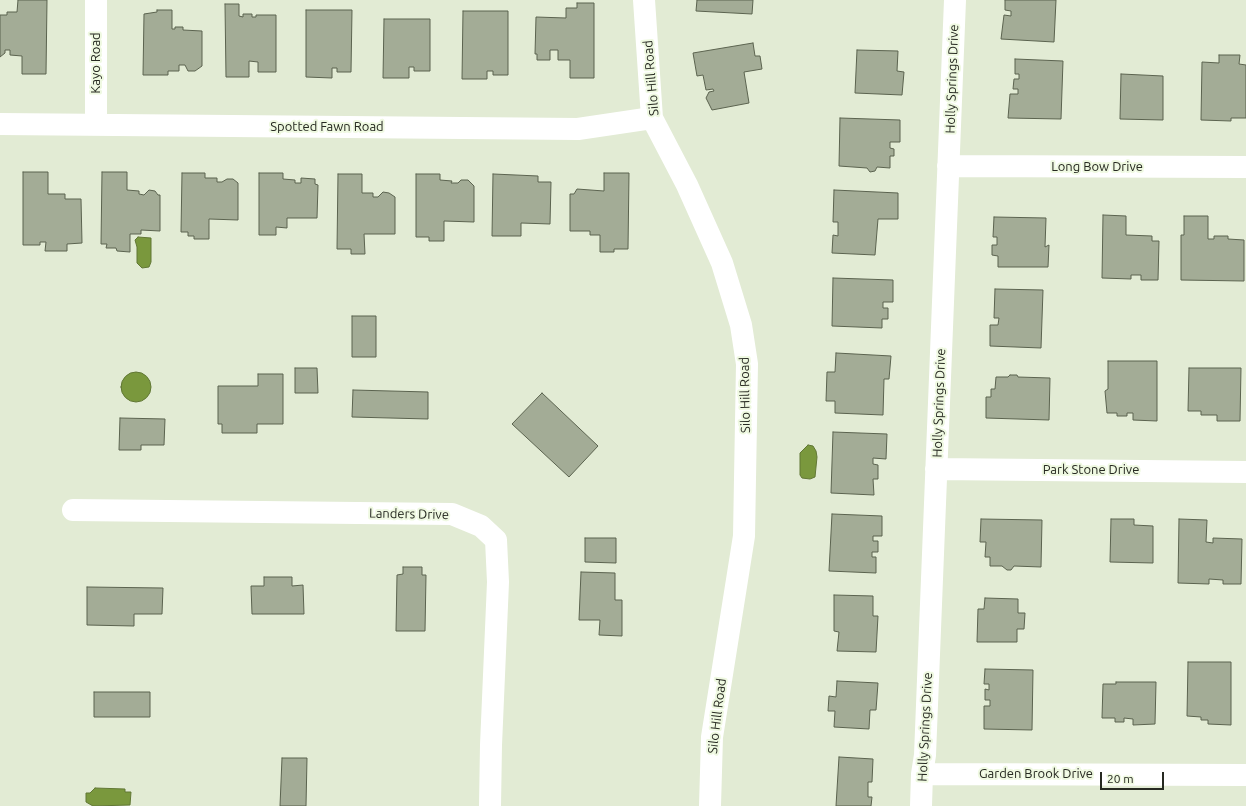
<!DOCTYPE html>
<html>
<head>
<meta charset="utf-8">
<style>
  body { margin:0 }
  #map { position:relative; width:1246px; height:806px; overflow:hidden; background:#e2ebd4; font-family:Ubuntu,sans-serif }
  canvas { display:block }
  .scale { position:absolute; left:1100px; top:772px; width:64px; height:18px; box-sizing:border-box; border:2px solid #262921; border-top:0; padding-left:5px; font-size:12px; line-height:14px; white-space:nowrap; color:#262921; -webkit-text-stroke:3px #eff9e1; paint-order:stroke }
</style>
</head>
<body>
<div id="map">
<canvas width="1246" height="806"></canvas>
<div class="scale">20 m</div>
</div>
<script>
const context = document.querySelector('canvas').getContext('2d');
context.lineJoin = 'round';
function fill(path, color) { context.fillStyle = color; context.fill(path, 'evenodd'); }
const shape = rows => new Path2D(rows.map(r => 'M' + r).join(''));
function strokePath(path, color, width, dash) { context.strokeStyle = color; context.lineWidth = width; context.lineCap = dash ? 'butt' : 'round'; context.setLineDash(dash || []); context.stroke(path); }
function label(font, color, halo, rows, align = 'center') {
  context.font = font + ' Ubuntu,sans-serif'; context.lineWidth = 4; context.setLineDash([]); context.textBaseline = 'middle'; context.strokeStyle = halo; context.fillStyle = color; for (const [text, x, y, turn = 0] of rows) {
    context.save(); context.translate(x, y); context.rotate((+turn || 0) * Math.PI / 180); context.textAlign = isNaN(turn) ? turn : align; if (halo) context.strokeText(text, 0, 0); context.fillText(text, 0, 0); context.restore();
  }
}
const water = shape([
  [138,237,151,238,151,262,149,267,142,268,137,263,137,247,135,240,138,237],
  '121 387a15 15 0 1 1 30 0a15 15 0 1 1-30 0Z',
  [808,445,813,446,816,451,817,457,815,477,810,479,802,478,800,475,800,453,808,445],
  [95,788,125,789,125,792,131,792,130,805,93,806,86,802,86,793,90,793,95,788]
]);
const building = shape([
  [18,0,47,0,46,74,22,74,22,56,10,55,10,50,5,50,5,53,0,57,0,15,7,15,7,12,17,12,18,0],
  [697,0,753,0,752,14,696,11,697,0],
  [1005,0,1056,0,1054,42,1001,39,1004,15,1011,16,1011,11,1005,10,1005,0],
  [577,3,594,3,594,78,570,78,570,60,558,60,558,50,550,50,550,60,537,60,537,54,535,54,536,17,566,18,566,8,577,8,577,3],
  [225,4,239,4,239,16,243,17,243,14,252,14,252,17,256,17,256,15,276,15,276,72,258,72,258,62,249,61,249,77,226,77,225,4],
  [157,10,172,10,172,29,175,29,175,27,183,27,183,30,202,31,202,66,195,71,188,71,185,65,179,65,179,71,168,71,168,75,143,75,144,14,157,12,157,10],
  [306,10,352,10,351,72,337,72,337,68,332,68,332,78,306,77,306,10],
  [463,11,508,11,508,75,493,75,493,71,487,71,487,79,462,79,463,11],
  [384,19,430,19,430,71,414,71,414,67,409,67,409,78,383,78,384,19],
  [753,43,755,56,760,56,762,69,744,72,749,103,712,110,706,98,709,92,714,91,713,89,706,90,703,75,697,76,693,53,753,43],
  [857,50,898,51,897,71,904,72,902,95,855,93,857,50],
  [1219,55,1240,55,1239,64,1246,65,1246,118,1231,118,1231,121,1201,120,1202,62,1219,63,1219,55],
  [1015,59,1063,61,1061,119,1008,118,1010,94,1018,94,1018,89,1013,89,1014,79,1019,79,1019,74,1015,74,1015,59],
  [1121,74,1163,76,1163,120,1120,119,1121,74],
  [840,118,900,120,900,142,890,142,890,148,894,149,894,156,890,156,890,168,877,167,875,171,870,172,867,168,839,166,840,118],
  [23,172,48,172,48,194,65,194,65,199,81,199,82,243,67,244,67,251,45,251,46,242,40,242,40,245,23,245,23,172],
  [102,172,127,172,127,190,139,191,139,194,144,195,149,190,155,191,158,195,160,195,160,231,141,230,141,234,130,234,130,252,117,251,116,248,106,248,107,244,101,244,102,172],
  [182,173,205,173,205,178,217,178,217,182,222,182,227,179,233,179,238,183,238,220,209,219,209,239,194,239,194,236,188,236,188,232,181,232,182,173],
  [259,173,283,173,283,179,295,180,295,183,301,183,301,178,315,179,315,184,318,185,317,218,287,218,287,228,276,227,276,235,259,235,259,173],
  [604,173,629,173,628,249,614,249,614,252,600,252,600,235,590,235,590,231,570,231,570,194,574,194,577,189,604,191,604,173],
  [338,174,362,174,362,193,373,193,373,197,378,197,383,192,389,193,395,197,395,234,364,234,365,254,351,254,351,249,337,249,338,174],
  [416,174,440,174,440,180,452,181,451,183,458,183,461,180,468,180,474,186,474,222,444,221,444,241,429,241,429,237,416,237,416,174],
  [493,174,538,176,538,182,551,182,550,224,521,223,521,236,492,236,493,174],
  [834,190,898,193,898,219,878,219,875,255,832,253,833,235,838,236,838,222,833,222,834,190],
  [1103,215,1126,216,1126,235,1152,236,1152,241,1159,241,1158,280,1141,280,1141,275,1131,275,1131,279,1102,278,1103,215],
  [1184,216,1208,216,1208,239,1214,239,1214,236,1228,236,1228,239,1244,240,1244,281,1181,280,1181,235,1184,235,1184,216],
  [994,217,1046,218,1045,247,1049,245,1048,267,998,267,998,256,992,255,992,245,997,245,997,237,993,237,994,217],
  [833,278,893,280,893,302,883,302,883,308,888,308,888,319,882,319,882,328,832,326,833,278],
  [995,289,1043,290,1041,348,990,346,990,325,998,325,999,318,994,318,995,289],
  [352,316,376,316,376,357,352,357,352,316],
  [836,353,891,356,889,379,884,379,883,415,835,413,835,401,826,401,827,372,835,372,836,353],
  [1108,361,1157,361,1157,421,1133,420,1133,413,1127,413,1127,416,1117,416,1117,413,1107,413,1105,391,1108,389,1108,361],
  [295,368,317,368,318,393,295,393,295,368],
  [1189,368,1241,368,1240,421,1217,421,1217,415,1201,415,1201,411,1188,411,1189,368],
  [258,374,283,374,283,424,257,424,257,433,222,433,222,424,218,424,218,386,258,386,258,374],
  [1010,375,1017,375,1018,377,1050,378,1049,420,986,418,986,397,991,397,991,389,995,389,996,377,1008,377,1010,375],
  [353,390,428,392,428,419,352,417,353,390],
  [542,393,598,446,569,477,512,424,542,393],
  [120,418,165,419,164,445,141,445,141,450,119,450,120,418],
  [833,432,887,434,886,459,873,458,873,464,878,465,878,479,873,479,874,495,831,493,833,432],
  [832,514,882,516,882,536,873,536,873,541,878,541,878,552,872,552,872,557,876,557,876,573,829,571,832,514],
  [981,519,1042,520,1041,567,1014,566,1011,570,1007,570,1002,566,990,566,990,557,985,557,986,542,980,542,981,519],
  [1111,519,1134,519,1134,525,1153,526,1153,563,1110,562,1111,519],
  [1179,519,1207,520,1206,542,1213,543,1213,538,1242,539,1241,584,1223,584,1223,580,1209,579,1209,584,1178,583,1179,519],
  [585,538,616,538,616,563,585,562,585,538],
  [403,567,422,567,422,575,426,575,425,631,396,631,397,575,403,574,403,567],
  [581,572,615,573,615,600,622,600,622,636,599,635,600,620,579,620,581,572],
  [264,577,292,577,292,586,303,585,304,614,252,614,251,586,264,586,264,577],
  [87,587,163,588,162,614,134,614,134,626,87,625,87,587],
  [834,595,873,596,873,616,878,616,876,652,837,651,839,632,834,631,834,595],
  [985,598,1018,599,1018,613,1025,613,1024,629,1017,629,1017,642,977,642,978,609,984,609,985,598],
  [1188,662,1231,662,1231,725,1208,724,1208,720,1201,720,1201,717,1187,716,1188,662],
  [985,669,1033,670,1032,730,984,729,984,706,990,706,990,700,985,700,985,689,989,690,989,684,984,684,985,669],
  [837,681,878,683,876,710,870,710,869,729,834,727,835,711,828,711,829,696,836,697,837,681],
  [1116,682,1156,682,1155,724,1133,725,1133,719,1124,718,1124,722,1115,722,1115,718,1102,718,1103,684,1116,684,1116,682],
  [94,692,150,692,150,717,94,717,94,692],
  [839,757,873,759,872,782,868,782,868,797,872,797,871,806,836,806,839,757],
  [282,758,307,758,306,806,280,806,282,758]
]);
const minor = shape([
  [96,0,96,125],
  [644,0,652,118,687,185,722,263,741,325,747,364,744,536,712,737,710,806],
  [0,124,578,129,652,118],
  [948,166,1246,167],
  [936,469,1246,472],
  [73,510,452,514,481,526,496,540,498,582,491,745,490,806],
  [922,774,1246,775],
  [921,806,922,774,925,755,955,0]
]);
const streetNames = [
  ["Kayo Road",96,63,-90],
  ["Silo Hill Road",651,78,-95],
  ["Holly Springs Drive",952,79,-88],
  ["Spotted Fawn Road",327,127],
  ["Long Bow Drive",1097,167],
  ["Silo Hill Road",745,395,-91],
  ["Holly Springs Drive",939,403,-88],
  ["Park Stone Drive",1091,470],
  ["Landers Drive",409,514,1],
  ["Silo Hill Road",717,716,-83],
  ["Holly Springs Drive",925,727,-87],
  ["Garden Brook Drive",1036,774]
];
fill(water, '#7a983d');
strokePath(water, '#617735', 1);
fill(building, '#a3ac96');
strokePath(building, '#5b634f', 1);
strokePath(minor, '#fff', 22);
label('13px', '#262921', '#eff9e1', streetNames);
</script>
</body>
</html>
